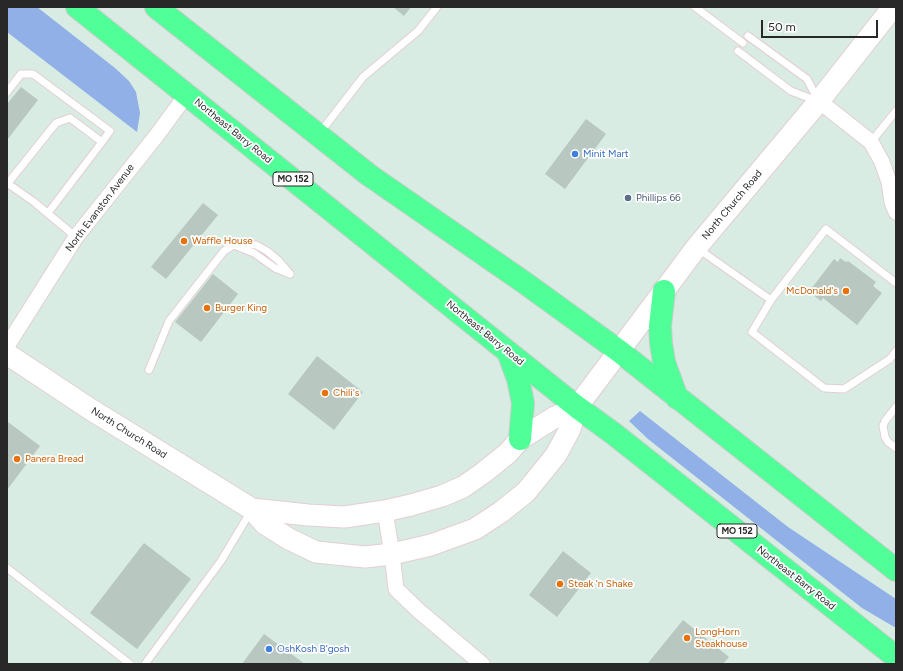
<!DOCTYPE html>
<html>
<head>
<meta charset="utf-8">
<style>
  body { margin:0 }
  #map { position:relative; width:903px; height:671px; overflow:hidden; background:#d8ece3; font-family:Figtree,sans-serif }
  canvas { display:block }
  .frame { position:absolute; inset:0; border:8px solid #282828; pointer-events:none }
  .scale { position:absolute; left:761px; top:20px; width:117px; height:18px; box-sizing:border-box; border:2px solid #282828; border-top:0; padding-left:5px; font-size:12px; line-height:14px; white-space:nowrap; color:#282828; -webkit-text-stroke:3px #fff; paint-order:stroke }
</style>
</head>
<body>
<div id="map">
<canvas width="903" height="671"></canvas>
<div class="frame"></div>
<div class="scale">50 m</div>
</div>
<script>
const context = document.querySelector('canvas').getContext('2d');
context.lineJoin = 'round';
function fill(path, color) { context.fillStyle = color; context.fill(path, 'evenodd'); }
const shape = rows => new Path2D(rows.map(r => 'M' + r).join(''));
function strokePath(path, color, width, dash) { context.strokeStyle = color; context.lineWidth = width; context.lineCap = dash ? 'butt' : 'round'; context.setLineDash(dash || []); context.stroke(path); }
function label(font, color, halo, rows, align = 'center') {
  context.font = font + ' Figtree,sans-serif'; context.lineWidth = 3.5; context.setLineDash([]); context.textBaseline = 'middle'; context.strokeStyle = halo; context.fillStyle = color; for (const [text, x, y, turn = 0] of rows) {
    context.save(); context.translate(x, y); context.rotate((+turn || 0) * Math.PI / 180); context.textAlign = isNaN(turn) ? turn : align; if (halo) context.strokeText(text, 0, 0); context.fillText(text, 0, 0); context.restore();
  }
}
const green = shape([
  [7,7,37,7,115,68,129,81,136,92,140,113,137,132,7,32],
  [640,411,788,527,896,599,896,628,862,608,648,439,629,421]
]);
const building = shape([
  [393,7,411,7,404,16],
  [21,87,38,100,7,140,7,104],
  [586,119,606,134,565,189,545,174],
  [203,203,218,215,166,279,151,267],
  [840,258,846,262,848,261,876,282,873,286,882,293,857,325,823,298,821,301,813,295,815,292,811,289,834,259,838,262],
  [213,274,238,294,201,342,175,322],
  [317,356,363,392,334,430,288,394],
  [8,422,40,446,7,490,7,424],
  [144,543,191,579,137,649,90,613],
  [563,551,591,573,557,617,529,595],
  [683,620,729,657,723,664,649,664,648,663],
  [264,634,305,664,242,664]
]);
const lane = shape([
  [695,7,743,43],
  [748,36,807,79,818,100],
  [738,51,791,91,817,101],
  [7,92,21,74,33,74,110,131,102,142],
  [319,134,363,77,418,31,437,7],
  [871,142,896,111],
  [7,183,34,202,76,237],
  [8,183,56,123,70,118,102,142,48,213],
  [234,245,254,253,275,268,290,274],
  [697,248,771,300,752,332,824,388,844,389,890,359,896,351],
  [771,300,826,229,896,283],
  [149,370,169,321,224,251,235,244,244,243,256,245,267,251,279,261,290,274],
  [896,407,885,421,883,426,885,437,888,442,896,448],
  [7,568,130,664],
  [145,664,221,561,251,511]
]);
const street = shape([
  [819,101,871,142,882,162,889,182,892,202,896,212],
  [7,346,76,237,157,135,187,94],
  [385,511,392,554,396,589,419,611,482,664]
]);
const secondary = shape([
  [7,354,90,409,252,509,265,524,289,539,316,552,365,557,392,554,431,545,475,529,501,512,526,492,556,455,570,429,577,407,619,351,696,248,819,101,893,7],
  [252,509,308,515,344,517,385,511,411,505,442,496,463,487,483,473,508,453,520,439,555,417,577,407]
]);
const highway = shape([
  [77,7,577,407,614,434,896,657],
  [156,7,369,175,525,283,619,351,896,570],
  [664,291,660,326,661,343,664,362,677,398],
  [508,352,518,379,523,403,520,439]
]);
const markers = [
  [575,154,4,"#3f7fe0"],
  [628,198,4,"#5c6f8a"],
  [184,241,4,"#e8710a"],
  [846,291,4,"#e8710a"],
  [207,308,4,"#e8710a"],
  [325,393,4,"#e8710a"],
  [17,459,4,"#e8710a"],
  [560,584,4,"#e8710a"],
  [687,638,4,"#e8710a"],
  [269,649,4,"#3f7fe0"]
];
const shields = [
  [293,179,40],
  [737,531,40]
];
const shieldNames = [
  ["MO 152",293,179],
  ["MO 152",737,531]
];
const streetNames = [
  ["Northeast Barry Road",233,131,39],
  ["North Church Road",732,205,-50],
  ["North Evanston Avenue",100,208,-53],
  ["Northeast Barry Road",485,333,39],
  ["North Church Road",129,433,32],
  ["Northeast Barry Road",796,578,38]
];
const shopNames = [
  ["Minit Mart",583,154],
  ["OshKosh B'gosh",277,649]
];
const serviceNames = [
  ["Phillips 66",636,198]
];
const foodNames = [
  ["Waffle House",192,241],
  ["McDonald's",838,291,"right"],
  ["Burger King",215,308],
  ["Chili's",333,393],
  ["Panera Bread",25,459],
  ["Steak 'n Shake",568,584],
  ["LongHorn",695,632],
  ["Steakhouse",695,644]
];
fill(green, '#90b0e7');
fill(building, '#b8c7c0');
strokePath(lane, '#e3ced2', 9);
strokePath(street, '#e3ced2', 17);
strokePath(secondary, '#e3ced2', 23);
strokePath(highway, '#cbcbcb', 24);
strokePath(lane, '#fff', 7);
strokePath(street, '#fff', 15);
strokePath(secondary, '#fff', 21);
strokePath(highway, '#50ff97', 22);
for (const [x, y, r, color] of markers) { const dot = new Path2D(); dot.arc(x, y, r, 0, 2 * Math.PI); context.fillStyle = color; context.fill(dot); strokePath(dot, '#fff', 1.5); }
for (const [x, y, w] of shields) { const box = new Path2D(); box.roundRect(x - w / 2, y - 7, w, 14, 3); context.fillStyle = '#fff'; context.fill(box); strokePath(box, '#282828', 1); }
label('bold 9px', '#282828', null, shieldNames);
label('10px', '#282828', '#fff', streetNames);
label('10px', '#366cbe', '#fff', shopNames, 'left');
label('10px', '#4e5e75', '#fff', serviceNames, 'left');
label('10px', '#c56008', '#fff', foodNames, 'left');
</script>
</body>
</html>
